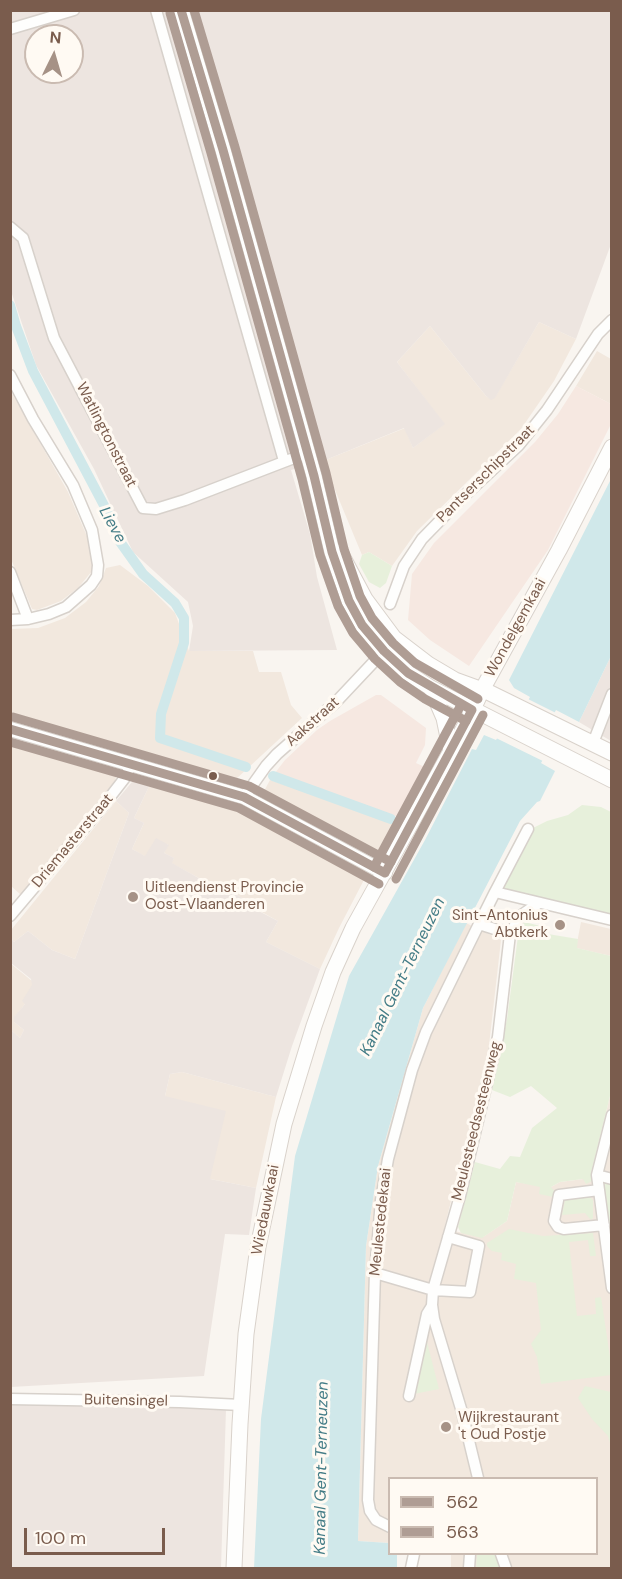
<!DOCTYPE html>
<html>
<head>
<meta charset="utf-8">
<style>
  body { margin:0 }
  #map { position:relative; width:622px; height:1579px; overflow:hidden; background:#f9f5f0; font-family:"DM Sans",sans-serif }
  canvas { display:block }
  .frame { position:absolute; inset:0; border:12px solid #7a5c4d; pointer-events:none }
  .legend { position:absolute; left:388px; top:1477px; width:210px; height:78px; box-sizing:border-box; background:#fffaf3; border:2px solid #cabbb1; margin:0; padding:8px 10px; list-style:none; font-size:18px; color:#7a5c4d }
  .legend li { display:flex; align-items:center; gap:12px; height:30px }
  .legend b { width:30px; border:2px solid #cabbb1 }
  .north { position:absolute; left:24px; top:24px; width:60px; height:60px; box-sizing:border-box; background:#fffaf3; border:2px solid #cabbb1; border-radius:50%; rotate:5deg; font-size:16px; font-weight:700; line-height:24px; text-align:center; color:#7a5c4d }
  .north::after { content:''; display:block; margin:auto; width:21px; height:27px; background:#a69286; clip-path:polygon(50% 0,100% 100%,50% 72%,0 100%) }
  .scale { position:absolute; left:24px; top:1528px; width:141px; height:27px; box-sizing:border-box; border:3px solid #7a5c4d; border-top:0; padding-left:8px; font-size:18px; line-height:21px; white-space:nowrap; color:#7a5c4d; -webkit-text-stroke:4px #fffaf3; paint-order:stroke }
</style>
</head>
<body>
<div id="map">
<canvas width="622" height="1579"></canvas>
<div class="frame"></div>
<ul class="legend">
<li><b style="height:8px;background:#af9d94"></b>562</li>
<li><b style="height:8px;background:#af9d94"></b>563</li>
</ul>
<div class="north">N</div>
<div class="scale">100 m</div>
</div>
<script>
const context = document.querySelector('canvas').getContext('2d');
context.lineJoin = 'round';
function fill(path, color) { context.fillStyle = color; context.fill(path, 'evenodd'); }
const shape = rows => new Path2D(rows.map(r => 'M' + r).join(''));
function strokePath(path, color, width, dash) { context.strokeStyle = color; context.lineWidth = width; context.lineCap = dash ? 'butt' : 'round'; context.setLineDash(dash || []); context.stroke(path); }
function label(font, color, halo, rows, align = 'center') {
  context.font = font + ' "DM Sans",sans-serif'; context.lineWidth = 6; context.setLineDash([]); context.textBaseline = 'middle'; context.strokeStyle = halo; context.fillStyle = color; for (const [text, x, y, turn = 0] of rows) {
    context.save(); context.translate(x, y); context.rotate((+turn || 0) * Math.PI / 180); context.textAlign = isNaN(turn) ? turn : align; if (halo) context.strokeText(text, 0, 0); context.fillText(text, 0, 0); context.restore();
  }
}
const residential = shape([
  [539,322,576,339,554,381,521,429,417,531,392,566,369,552,362,555,323,461,405,428,413,448,444,424,397,362,430,326,486,396,491,399,495,397],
  [597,351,611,359,611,404,576,386],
  [10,390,68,492,92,548,92,571,78,588,61,601,37,610,32,609,11,559],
  [120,565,148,586,175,613,189,651,253,651,259,672,281,672,291,705,302,718,235,780,230,781,11,718,10,629,38,628,65,618,86,602,99,586,106,568],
  [11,740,118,770,115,781,21,895,11,886],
  [152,780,227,802,365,870,366,876,339,928,320,969,266,942,278,921,245,903,246,900,222,888,221,890,171,863,174,858,164,853,168,844,146,857,132,849,144,823,134,818],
  [270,780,353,808,398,826,380,855,376,856,324,830,322,833,265,803,263,793],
  [116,801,129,813,75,959,52,950,28,931,14,942,11,938,11,930],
  [581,922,611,929,611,956,576,948],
  [466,923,501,940,488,1054,444,1229,483,1237,507,1221,516,1182,551,1187,560,1182,583,1179,592,1181,591,1173,611,1092,611,1568,451,1568,451,1554,596,1554,596,1478,390,1478,389,1543,358,1541,366,1246,378,1166,423,1008],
  [10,963,32,981,32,988,25,1004,14,1018,14,1022,24,1030,20,1038,11,1030],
  [182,1072,276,1097,256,1188,210,1179,165,1096,170,1074]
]);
const commercial = shape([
  [576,386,611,404,611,424,548,550,469,666,430,640,408,620,412,574,434,543,535,442,558,414],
  [376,695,381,695,426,728,425,745,416,763,427,768,409,809,401,818,275,773,285,760,317,730,330,721]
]);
const industrial = shape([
  [10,11,611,11,611,244,576,339,539,322,495,398,491,400,486,396,430,326,397,362,445,424,413,448,404,428,323,461,291,470,310,534,317,577,337,650,189,651,193,626,188,602,133,552,94,469,36,365,11,291],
  [36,36,72,36,72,72,36,72],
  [611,656,611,741,579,722],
  [137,776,152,780,134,818,144,823,132,849,145,856,156,838,169,845,164,853,174,858,172,863,220,890,222,888,246,900,245,904,278,921,266,942,320,969,292,1046,276,1097,182,1072,170,1074,165,1096,226,1111,210,1179,256,1188,249,1235,225,1234,204,1376,11,1387,11,1030,20,1038,24,1030,14,1022,14,1017,25,1004,22,1001,32,985,31,979,11,963,11,938,14,942,28,931,52,950,75,959,129,813,116,801],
  [58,1403,226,1409,221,1568,11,1568,10,1405]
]);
const green = shape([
  [369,552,392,566,386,583,380,588,369,582,359,564,362,555],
  [582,805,601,807,611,812,611,917,503,890,502,886,529,830,547,821,568,815],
  [520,921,549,928,548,934,578,939,577,948,611,956,611,1092,591,1173,592,1181,586,1184,583,1179,560,1182,551,1187,555,1192,553,1197,539,1194,540,1187,516,1182,507,1221,482,1238,461,1233,458,1227,475,1162,500,1169,510,1156,520,1157,532,1128,557,1108,531,1086,510,1097,492,1090,507,1019],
  [611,1182,611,1264,603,1184],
  [590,1197,593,1200,593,1218,591,1220,585,1213,562,1215,565,1200],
  [509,1229,543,1236,593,1233,596,1256,590,1256,588,1240,569,1242,577,1316,596,1314,595,1298,601,1297,611,1364,611,1375,541,1384,537,1357,531,1344,541,1330,536,1283,514,1279,516,1264,501,1260,502,1253,492,1251,487,1246,487,1243],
  [426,1338,439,1389,414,1394],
  [585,1386,611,1392,611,1446,608,1436,592,1419,578,1398],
  [477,1554,495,1554,499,1568,476,1568]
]);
const water = shape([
  [611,479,611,656,579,722,556,710,534,752,544,758,541,763,555,771,540,801,537,802,520,821,423,1008,378,1166,366,1246,358,1541,389,1543,390,1554,397,1554,397,1568,254,1568,261,1419,295,1156,349,976,425,840,472,749,476,750,484,735,496,740,499,735,508,739,530,697,514,688,509,680]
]);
const pier = shape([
  [518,694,580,725,557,714,538,751,546,755,545,762,553,766,496,738,499,732,506,735,526,698]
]);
const canal = shape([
  [10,305,16,326,33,371,108,513,118,539,143,574,175,603,184,618,184,643,161,714,160,738,246,767],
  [273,776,391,819]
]);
const minor = shape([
  [156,10,284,461],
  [10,29,74,10],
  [10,227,23,238,54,338,143,508,156,509,185,500,307,453],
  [10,375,33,419,73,485,92,530,98,565,97,576,91,585,66,607,49,614,28,619,10,620],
  [10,572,28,619],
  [390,604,404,566,422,539,462,498,519,445,547,410,598,334,612,320],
  [593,743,612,694],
  [244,797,266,766,277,754,336,702,384,651],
  [495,892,528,829],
  [10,916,103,806,124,779,132,763],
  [510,934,479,924,495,892,612,920],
  [612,1115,597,1175,612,1288],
  [597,1175,612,1179],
  [599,1190,559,1195,554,1221,558,1227,564,1229,604,1225],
  [375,1273,433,1290,470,1292,479,1246,448,1237],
  [409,1396,427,1314,432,1306],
  [10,1399,180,1402,241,1405],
  [478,1478,462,1412,434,1319,432,1305,433,1290,460,1196,498,1037,510,934,520,916,539,903],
  [390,1527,376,1520,370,1511,368,1500,375,1273,381,1200,388,1159,412,1070,426,1032,479,924],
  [501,1554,506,1568],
  [411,1568,414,1554],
  [469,1568,470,1554]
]);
const tertiary = shape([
  [10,729,244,797,385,873]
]);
const secondary = shape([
  [181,10,223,150,314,476,332,552,349,601,362,625,384,651,408,673,431,688,612,780],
  [340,552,365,599,394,638,428,664,455,680,488,692,612,753],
  [431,688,444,718,451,752],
  [234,1568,240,1424,246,1334,258,1247,284,1124,314,1026,333,972,353,928,466,724,482,690,559,550,612,447]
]);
const bus1 = shape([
  [181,10,223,150,314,476,332,552,349,601,362,625,384,651,408,673,472,710],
  [10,729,244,797,385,873],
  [385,873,472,710]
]);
const bus2 = shape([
  [170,13,211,153,302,479,320,555,338,606,353,633,375,659,400,682,425,699,466,721],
  [10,742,239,808,379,884],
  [396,879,483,715]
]);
const bus3 = shape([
  [194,10,235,147,326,473,344,549,360,596,372,618,393,643,415,663,478,699],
  [13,717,249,786,391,862],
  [374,867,461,705]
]);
const markers = [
  [213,776,5,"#7a5c4d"],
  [133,897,6,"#a69286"],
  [560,925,6,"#a69286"],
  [446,1427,6,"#a69286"]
];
const streetNames = [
  ["Watlingtonstraat",106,435,63],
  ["Pantserschipstraat",486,474,-45],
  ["Wondelgemkaai",516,628,-61],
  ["Aakstraat",313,722,-42],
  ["Driemasterstraat",73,841,-50],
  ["Meulesteedsesteenweg",477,1121,-76],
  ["Wiedauwkaai",266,1210,-79],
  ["Meulestedekaai",381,1222,-84],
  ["Buitensingel",126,1401,1]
];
const poiNames = [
  ["Uitleendienst Provincie",145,888],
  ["Oost-Vlaanderen",145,905],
  ["Sint-Antonius",548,916,"right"],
  ["Abtkerk",548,933,"right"],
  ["Wijkrestaurant",458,1418],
  ["'t Oud Postje",458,1435]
];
const waterNames = [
  ["Lieve",112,525,61],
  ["Kanaal Gent-Terneuzen",403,977,-64],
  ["Kanaal Gent-Terneuzen",322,1468,-89]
];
fill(residential, '#f2e8de');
fill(commercial, '#f6e8e1');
fill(industrial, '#ede5e0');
fill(green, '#e7f0db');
fill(water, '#d0e8ea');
fill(pier, '#f9f5f0');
strokePath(canal, '#d0e8ea', 10);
strokePath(minor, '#d7d1cb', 13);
strokePath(tertiary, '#d7d1cb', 16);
strokePath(secondary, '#d9d2cb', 17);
strokePath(minor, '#fefefd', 10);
strokePath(tertiary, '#fefefd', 14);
strokePath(secondary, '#fefefd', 15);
strokePath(bus1, '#af9d94', 9);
strokePath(bus2, '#af9d94', 9);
strokePath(bus3, '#af9d94', 9);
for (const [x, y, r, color] of markers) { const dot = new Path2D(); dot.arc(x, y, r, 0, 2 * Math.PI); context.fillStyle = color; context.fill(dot); strokePath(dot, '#fffaf3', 2); }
label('15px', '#7a5c4d', '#fffaf3', streetNames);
label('15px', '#7a5c4d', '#fffaf3', poiNames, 'left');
label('italic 16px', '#437c86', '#fffaf3', waterNames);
</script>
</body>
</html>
